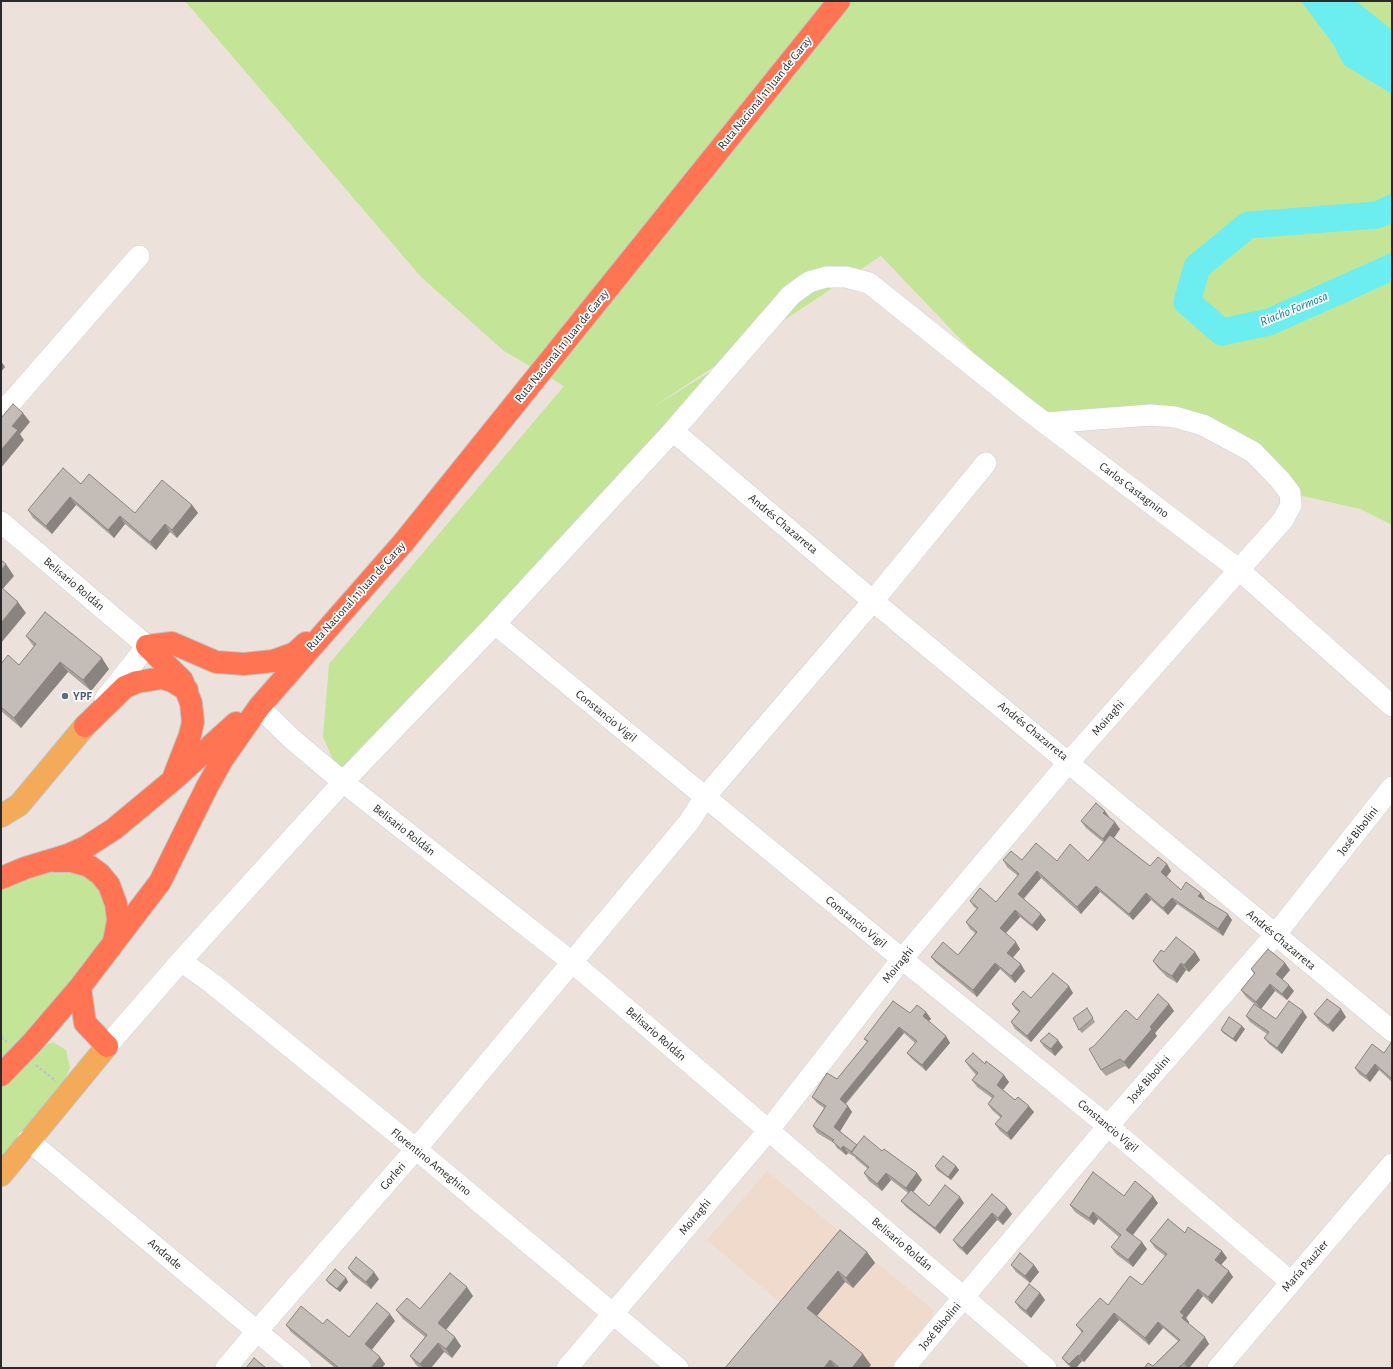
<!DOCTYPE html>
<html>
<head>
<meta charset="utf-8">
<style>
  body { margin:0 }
  #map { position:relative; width:1393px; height:1369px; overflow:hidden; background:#ede1dc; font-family:"Alegreya Sans",sans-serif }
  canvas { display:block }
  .frame { position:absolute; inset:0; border:2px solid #2a2a2a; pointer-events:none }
</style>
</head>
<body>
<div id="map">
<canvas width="1393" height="1369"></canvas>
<div class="frame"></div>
</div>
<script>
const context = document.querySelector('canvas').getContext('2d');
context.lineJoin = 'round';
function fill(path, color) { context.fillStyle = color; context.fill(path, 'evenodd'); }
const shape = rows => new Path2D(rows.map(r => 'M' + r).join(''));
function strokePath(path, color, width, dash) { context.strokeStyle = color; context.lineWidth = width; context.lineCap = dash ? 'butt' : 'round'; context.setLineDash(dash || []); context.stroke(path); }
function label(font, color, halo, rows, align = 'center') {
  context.font = font + ' "Alegreya Sans",sans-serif'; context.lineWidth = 3.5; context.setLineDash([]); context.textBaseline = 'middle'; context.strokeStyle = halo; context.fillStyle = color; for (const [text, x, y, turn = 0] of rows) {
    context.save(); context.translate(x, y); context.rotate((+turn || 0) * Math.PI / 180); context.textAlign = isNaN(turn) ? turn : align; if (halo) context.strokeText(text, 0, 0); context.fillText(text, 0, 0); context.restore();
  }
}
const education = shape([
  [767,1171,933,1310,932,1321,893,1368,735,1368,785,1307,707,1240]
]);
const green = shape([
  [185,1,1392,1,1392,525,1360,509,1290,493,1253,452,1175,417,1029,411,881,256,650,409,742,352,343,782,323,737,329,664,564,386,504,351,421,277],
  [71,870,88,877,103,893,107,913,106,936,63,994,1,1061,1,888,39,873],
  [53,1042,66,1050,70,1068,59,1092,1,1159,1,1077,34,1050]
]);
const water = shape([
  [1301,1,1356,1,1392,30,1392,94,1344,65,1333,44]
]);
const river = shape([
  [1392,208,1377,215,1248,225,1197,267,1187,302,1222,332,1269,322,1392,267]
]);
const path = shape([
  [1,1037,7,1042],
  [36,1065,56,1081]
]);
const minor = shape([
  [1,414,139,256],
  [673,431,873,601,1392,1031],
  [1,522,147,646,105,699],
  [495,624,902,959,1108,1126,1291,1282],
  [259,707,292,739,343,782,572,962,1046,1368],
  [181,961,213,984,416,1149,678,1368],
  [107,1046,181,961,343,782,495,624,673,431,791,295,809,282,826,277,846,277,869,283,1029,411,1238,569,1392,706],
  [28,1140,301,1368],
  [226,1368,257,1331,416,1149,689,822,705,797,873,601,986,463],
  [567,1368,768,1131,902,959,1069,762,1283,520,1291,505,1290,493,1280,480,1253,452,1203,425,1175,417,1151,415,1045,423],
  [904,1368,1108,1126,1275,935,1392,787],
  [1218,1368,1392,1164]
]);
const major = shape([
  [1,816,19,805,85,726],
  [1,1175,107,1046]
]);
const highway = shape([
  [147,646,172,643,216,662,244,664,273,661,295,653,306,643],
  [147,646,182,680,191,703,193,722,190,735,174,776],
  [85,726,125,687,137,682,162,678,172,681,187,690],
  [55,861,71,861,89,866,100,874,109,885,116,904,118,920,114,941],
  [1,878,25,868,68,855,86,847,114,829,173,780,236,723],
  [80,987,85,1023,107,1046],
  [1,1075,32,1043,80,987,160,882,207,787,222,760,259,707,403,543,839,1]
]);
const wall = shape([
  [81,484,135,513,192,505,198,513,177,538,170,532,156,550,125,524,114,538,76,505,52,534,33,518,28,510],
  [26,636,109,669,91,691,68,672,21,728,1,711,1,664,19,665,34,647],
  [1109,818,1120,829,1114,838,1150,866,1167,864,1171,871,1166,877,1181,890,1205,899,1205,900,1232,920,1223,936,1177,904,1168,915,1151,900,1133,920,1100,892,1081,914,1041,878,1024,899,1046,920,1037,931,1020,917,1006,933,1020,949,1013,958,1025,971,1015,983,1000,969,977,997,936,963,931,957,958,955,975,933,970,929,966,922,977,909,974,907,970,901,996,902,1018,876,1007,867,1003,860,1022,860,1088,861,1103,842,1086,828,1081,821],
  [1164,952,1195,952,1200,960,1189,972,1186,970,1177,983,1167,977,1158,968,1153,961],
  [1285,963,1290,970,1282,979,1294,991,1287,1000,1275,991,1261,1009,1276,1019,1307,1017,1282,1054,1269,1044,1264,1038,1267,1034,1250,1022,1246,1016,1258,1007,1246,997,1241,990,1254,974,1251,969],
  [1073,993,1031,1042,1015,1029,1011,1022,1019,1012,1016,1010,1012,1004,1031,998],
  [1169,1004,1174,1011,1155,1033,1157,1036,1129,1069,1125,1066,1106,1076,1101,1070,1137,1020],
  [1089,1011,1095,1022,1082,1033,1079,1030],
  [926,1012,931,1019,928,1021,946,1036,950,1043,926,1071,912,1059,907,1053,915,1043,904,1033,846,1104,852,1112,840,1131,857,1146,882,1151,917,1173,922,1180,913,1192,929,1206,964,1203,940,1234,906,1207,901,1201,908,1193,891,1180,882,1191,869,1181,864,1173,868,1169,856,1159,855,1157,848,1153,846,1155,837,1148,834,1143,817,1133,813,1126,824,1108,817,1103,812,1097,837,1079,867,1042,864,1039,910,1013],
  [1314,1014,1346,1017,1333,1032,1319,1021],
  [1245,1029,1236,1042,1223,1033,1221,1030],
  [1040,1041,1063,1047,1055,1056,1044,1047],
  [1392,1044,1392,1082,1379,1070,1370,1082,1359,1074,1355,1068,1384,1053],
  [965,1061,985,1064,1009,1082,1003,1090,1015,1100,1034,1112,1011,1140,1000,1131,995,1124,1001,1118,992,1110,988,1104,992,1098,977,1087,972,1080,976,1075,970,1068],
  [935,1166,956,1166,959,1170,951,1180,937,1170],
  [992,1194,1012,1214,1003,1225,997,1220,967,1255,958,1247,953,1240],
  [1124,1196,1158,1203,1133,1235,1147,1249,1133,1267,1116,1254,1111,1247,1119,1237,1098,1219,1094,1225,1075,1212,1070,1205],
  [840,1230,867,1252,875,1263,853,1288,845,1282,817,1316,871,1365,868,1368,725,1368],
  [1185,1233,1222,1251,1227,1258,1221,1265,1229,1271,1233,1277,1212,1304,1203,1296,1186,1318,1189,1322,1188,1323,1209,1344,1189,1368,1144,1368,1153,1366,1178,1341,1163,1328,1149,1345,1119,1320,1084,1362,1082,1361,1076,1368,1071,1368,1067,1364,1062,1358,1082,1333,1076,1325,1108,1305,1142,1285,1165,1256,1155,1248,1150,1241],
  [1011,1265,1034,1265,1039,1272,1030,1283,1016,1272],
  [348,1268,379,1279,371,1289,353,1275],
  [346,1278,348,1282,340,1292,329,1284,326,1280],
  [1040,1293,1045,1300,1031,1318,1020,1309,1015,1302],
  [473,1296,446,1330,461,1346,452,1358,444,1352,431,1368,420,1368,416,1365,410,1356,425,1337,403,1319,396,1310,420,1309],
  [395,1321,371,1350,380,1357,385,1364,382,1368,335,1368,291,1332,286,1325,323,1324,349,1337]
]);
const shadedWall = shape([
  [1,361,5,367,1,372],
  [23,413,30,422,20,434,24,440,1,468,1,450,12,426],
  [70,497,76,505,52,534,46,526],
  [192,505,198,513,177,538,172,530],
  [120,516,125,524,114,538,108,530],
  [165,524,170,532,156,550,150,542],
  [6,564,14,576,1,591,1,570],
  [18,602,26,613,1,643,1,623],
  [102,658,109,669,91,691,83,680],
  [60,662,68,672,21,728,14,718],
  [1105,811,1110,818,1103,813],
  [1115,822,1120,829,1108,846,1103,839],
  [1167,864,1171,871,1165,879,1161,872],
  [1037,871,1041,878,1022,900,1018,894],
  [1096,886,1100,892,1081,914,1077,907],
  [1146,893,1151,900,1133,920,1129,914],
  [1201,893,1205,899,1203,902,1198,896],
  [1172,898,1177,904,1168,915,1163,908],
  [1015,910,1020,917,1005,934,1000,928],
  [1041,914,1046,920,1037,931,1032,925],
  [1228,914,1232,920,1223,936,1218,929],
  [1016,942,1020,949,1011,959,1007,953],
  [1195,952,1200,960,1189,972,1184,965],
  [995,963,1000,969,977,997,973,990],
  [1181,963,1186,970,1177,983,1172,976],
  [1285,963,1290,970,1281,981,1276,974],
  [1021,964,1025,971,1015,983,1011,976],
  [1270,984,1275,991,1261,1009,1256,1002],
  [1289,985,1294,991,1287,1000,1282,994],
  [1069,986,1073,993,1031,1042,1027,1036],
  [1169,1004,1174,1011,1155,1033,1157,1036,1129,1069,1124,1062,1150,1027],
  [1341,1009,1346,1017,1333,1032,1328,1025],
  [1303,1011,1307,1017,1282,1054,1277,1048],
  [926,1012,931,1019,927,1023,923,1016],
  [1242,1026,1245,1029,1236,1042,1233,1039],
  [899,1027,904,1033,844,1105,840,1099],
  [946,1036,950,1043,926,1071,922,1065],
  [1058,1040,1063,1047,1055,1056,1051,1049],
  [1375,1064,1379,1070,1370,1082,1366,1076],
  [1004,1075,1009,1082,1002,1091,997,1085],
  [848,1106,852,1112,839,1133,834,1127],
  [1029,1106,1034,1112,1011,1140,1007,1133],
  [843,1146,848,1153,846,1155,841,1149],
  [956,1166,959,1170,951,1180,948,1177],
  [886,1173,891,1180,882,1191,877,1184],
  [917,1173,922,1180,911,1195,906,1188],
  [1153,1196,1158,1203,1131,1237,1126,1230],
  [960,1197,964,1203,940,1234,935,1228],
  [1007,1207,1012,1214,1003,1225,998,1218],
  [1093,1212,1098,1219,1094,1225,1089,1218],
  [992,1213,997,1220,967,1255,962,1248],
  [1142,1242,1147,1249,1133,1267,1128,1260],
  [1222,1251,1227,1258,1220,1266,1215,1260],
  [867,1252,875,1263,853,1288,846,1278],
  [1034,1265,1039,1272,1030,1283,1025,1276],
  [838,1271,845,1282,815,1318,807,1308],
  [1229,1271,1233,1277,1212,1304,1208,1297],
  [374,1272,379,1279,371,1289,366,1282],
  [346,1278,348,1282,340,1292,337,1289],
  [467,1287,473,1296,444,1332,438,1323],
  [1198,1289,1203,1296,1186,1318,1189,1322,1187,1325,1182,1318,1180,1312],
  [1040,1293,1045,1300,1031,1318,1026,1311],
  [1114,1313,1119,1320,1084,1362,1079,1356],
  [390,1314,395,1321,370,1352,365,1344],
  [1158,1322,1163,1328,1149,1345,1145,1338],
  [455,1337,461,1346,452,1358,446,1349],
  [1205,1337,1209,1344,1189,1368,1188,1368,1184,1363],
  [438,1343,444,1352,431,1368,423,1368,420,1364],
  [863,1354,871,1365,868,1368,852,1368],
  [1078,1355,1082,1361,1076,1368,1072,1368,1069,1364],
  [380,1357,385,1364,382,1368,371,1368],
  [830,1360,836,1368,824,1368]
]);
const building = shape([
  [13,404,23,413,12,426,18,430,1,450,1,418,13,404],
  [63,468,81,484,89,474,135,513,162,480,192,505,172,530,165,524,150,542,120,516,108,530,70,497,46,526,28,510,63,468],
  [1,560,6,564,1,570,1,560],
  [1,587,18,602,1,623,1,587],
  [45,612,102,658,83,680,60,662,14,718,1,707,1,664,8,655,19,665,36,644,26,636,45,612],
  [1096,803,1105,811,1103,813,1115,822,1103,839,1081,821,1096,803],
  [1110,835,1150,866,1158,857,1167,864,1161,872,1181,890,1186,882,1201,893,1198,896,1228,914,1218,929,1172,898,1163,908,1146,893,1129,914,1096,886,1077,907,1037,871,1018,894,1041,914,1032,925,1015,910,1000,928,1016,942,1007,953,1021,964,1011,976,995,963,973,990,931,957,943,942,958,955,977,932,966,922,978,908,970,901,980,888,996,902,1019,874,1003,860,1011,851,1022,860,1036,843,1057,861,1070,844,1088,861,1110,835],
  [1176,937,1195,952,1184,965,1181,963,1172,976,1162,970,1153,961,1161,950,1164,952,1176,937],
  [1268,949,1285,963,1276,974,1289,985,1282,994,1270,984,1256,1002,1241,990,1255,973,1251,969,1268,949],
  [1053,973,1069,986,1027,1036,1011,1022,1020,1011,1012,1004,1023,991,1031,998,1053,973],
  [1158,994,1169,1004,1150,1027,1152,1029,1124,1062,1120,1059,1101,1070,1089,1049,1094,1046,1126,1010,1137,1020,1158,994],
  [1327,999,1341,1009,1328,1025,1314,1014,1327,999],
  [893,1001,910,1013,917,1005,926,1012,923,1016,946,1036,922,1065,907,1053,917,1041,899,1027,840,1099,848,1106,834,1127,857,1145,852,1152,843,1146,841,1149,832,1141,834,1140,813,1126,826,1106,812,1097,827,1073,837,1079,868,1041,864,1039,893,1001],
  [1289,1001,1303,1011,1277,1048,1264,1038,1269,1032,1246,1016,1254,1004,1276,1019,1289,1001],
  [1087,1008,1093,1018,1079,1030,1073,1018,1087,1008],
  [1229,1017,1242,1026,1233,1039,1221,1030,1229,1017],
  [1049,1033,1058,1040,1051,1049,1040,1041,1049,1033],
  [1391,1043,1392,1044,1392,1079,1375,1064,1366,1076,1355,1068,1372,1044,1384,1053,1391,1043],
  [973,1053,985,1064,986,1061,1004,1075,997,1085,1015,1100,1018,1097,1029,1106,1007,1133,995,1124,1002,1116,988,1104,994,1096,972,1080,978,1073,965,1061,973,1053],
  [864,1136,882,1151,884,1149,917,1173,906,1188,886,1173,877,1184,864,1173,869,1167,851,1152,864,1136],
  [943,1156,956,1166,948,1177,935,1166,943,1156],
  [1093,1172,1124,1196,1135,1181,1153,1196,1126,1230,1142,1242,1128,1260,1111,1247,1121,1235,1093,1212,1089,1218,1070,1205,1093,1172],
  [945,1185,960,1197,935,1228,901,1201,911,1190,929,1206,945,1185],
  [992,1194,1007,1207,998,1218,992,1213,962,1248,953,1240,992,1194],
  [1168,1219,1185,1233,1188,1227,1222,1251,1215,1260,1229,1271,1208,1297,1198,1289,1180,1312,1184,1315,1182,1318,1205,1337,1184,1363,1178,1368,1144,1368,1148,1363,1153,1366,1180,1340,1158,1322,1145,1338,1114,1313,1079,1356,1078,1355,1069,1364,1062,1358,1083,1331,1076,1325,1100,1298,1108,1305,1130,1276,1142,1285,1167,1254,1150,1241,1168,1219],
  [840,1230,867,1252,846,1278,838,1271,807,1308,863,1354,852,1368,840,1368,830,1360,824,1368,725,1368,840,1230],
  [1020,1253,1034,1265,1025,1276,1011,1265,1020,1253],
  [356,1257,374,1272,366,1282,348,1268,356,1257],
  [335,1269,346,1278,337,1289,326,1280,335,1269],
  [450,1273,467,1287,438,1323,455,1337,446,1349,438,1343,420,1364,410,1356,427,1335,396,1310,407,1298,420,1309,450,1273],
  [1029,1284,1040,1293,1026,1311,1015,1302,1029,1284],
  [377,1303,390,1314,365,1344,380,1357,371,1368,339,1368,286,1325,301,1306,323,1324,327,1319,349,1337,377,1303],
  [254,1358,266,1368,246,1368,254,1358]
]);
const markers = [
  [65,696,4,"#5c6f8a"]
];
const streetNames = [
  ["Ruta Nacional 11 Juan de Garay",765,93,-51],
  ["Ruta Nacional 11 Juan de Garay",562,346,-51],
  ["Carlos Castagnino",1134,490,37],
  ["Andrés Chazarreta",783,524,40],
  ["Belisario Roldán",74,584,40],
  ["Ruta Nacional 11 Juan de Garay",356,596,-48],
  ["Constancio Vigil",606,716,39],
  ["Moiraghi",1108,718,-49],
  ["Andrés Chazarreta",1033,731,39],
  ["Belisario Roldán",404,830,38],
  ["José Bibolini",1358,831,-52],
  ["Constancio Vigil",856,922,39],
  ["Andrés Chazarreta",1281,940,40],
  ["Moiraghi",898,965,-51],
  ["Belisario Roldán",656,1034,41],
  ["José Bibolini",1149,1079,-49],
  ["Constancio Vigil",1108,1126,40],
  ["Florentino Ameghino",431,1162,39],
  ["Gorleri",393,1176,-49],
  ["Moiraghi",695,1217,-50],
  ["Belisario Roldán",902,1244,40],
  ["Andrade",165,1254,40],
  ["María Pauzier",1305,1266,-49],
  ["José Bibolini",940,1326,-50]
];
const serviceNames = [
  ["YPF",73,696]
];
const waterNames = [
  ["Riacho Formosa",1294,309,-22]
];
fill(education, '#efdacb');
fill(green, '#c4e597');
fill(water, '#6ceef1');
strokePath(river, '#6ceef1', 27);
strokePath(minor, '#cad2dc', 22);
strokePath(major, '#c3c3c3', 24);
strokePath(highway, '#c3c3c3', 24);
strokePath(path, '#c3c3c3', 2.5, [3, 2]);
strokePath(minor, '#fff', 21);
strokePath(major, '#f4ab59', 22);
strokePath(highway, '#ff7554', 22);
fill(wall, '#a9a39d');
fill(shadedWall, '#898480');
fill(building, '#c4bdb7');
strokePath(building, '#898480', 1);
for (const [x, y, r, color] of markers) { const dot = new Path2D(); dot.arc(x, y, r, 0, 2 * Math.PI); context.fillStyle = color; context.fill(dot); strokePath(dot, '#fff', 1.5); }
label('12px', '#2a2a2a', '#fff', streetNames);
label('bold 12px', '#4e5e75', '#fff', serviceNames, 'left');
label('italic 13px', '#0b8290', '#fff', waterNames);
</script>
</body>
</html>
